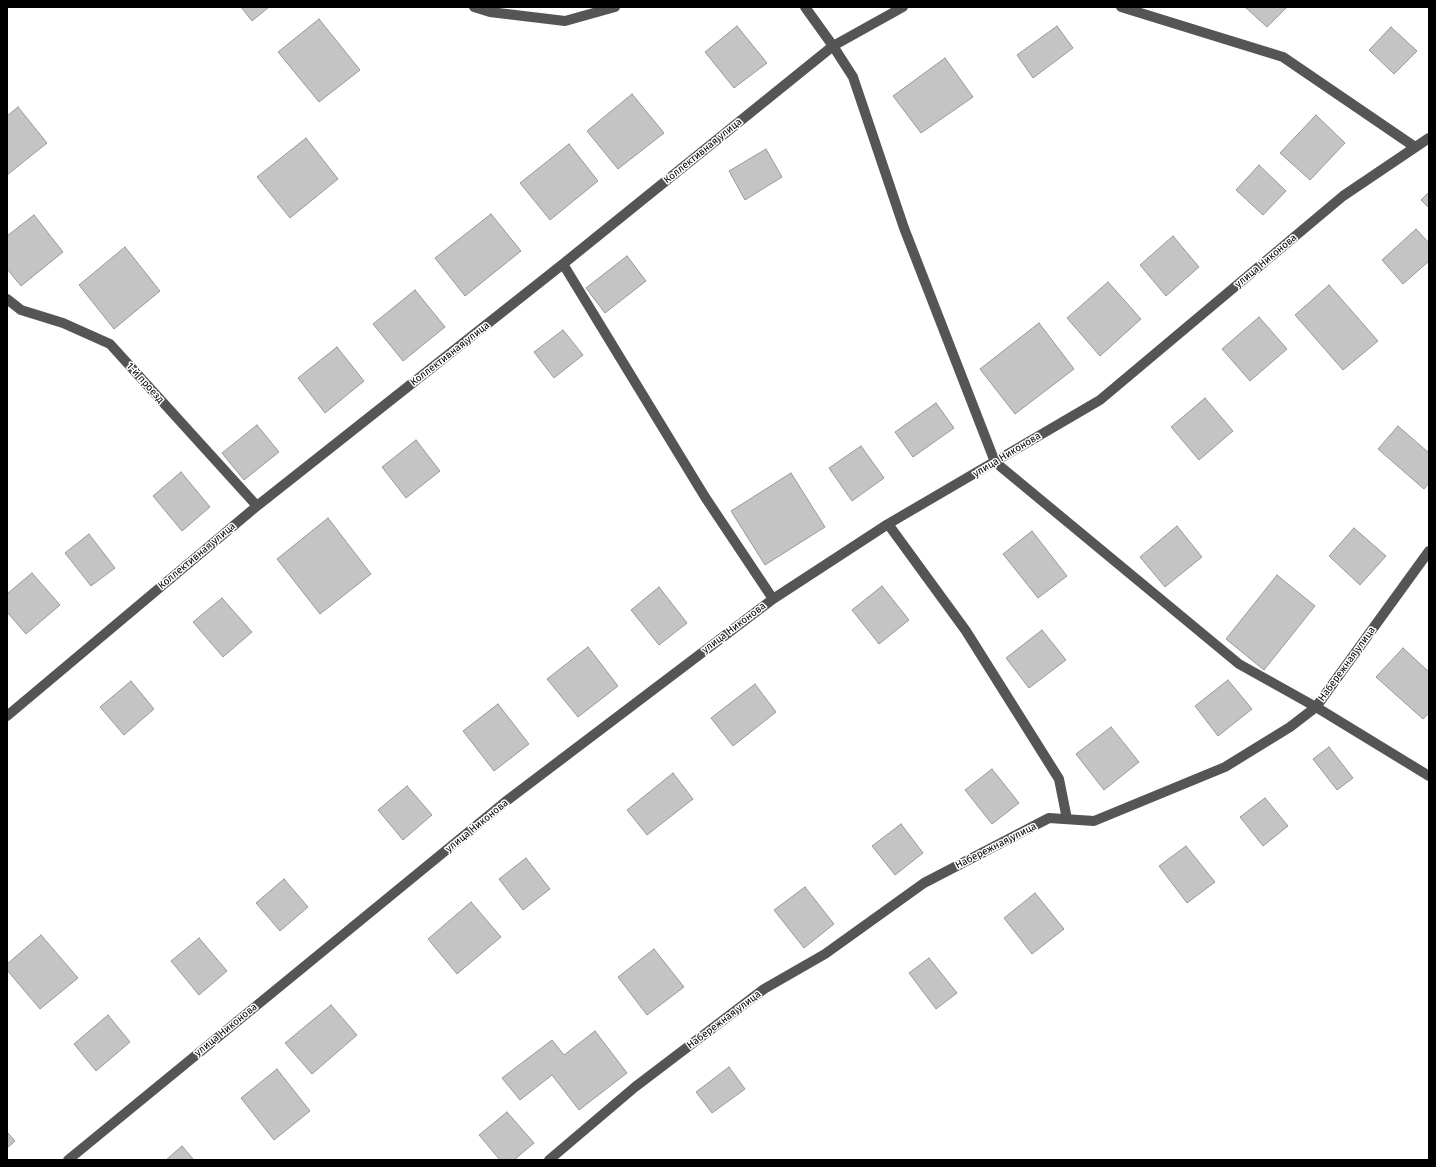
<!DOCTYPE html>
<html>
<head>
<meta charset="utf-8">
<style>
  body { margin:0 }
  #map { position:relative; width:1436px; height:1167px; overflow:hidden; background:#fff; font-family:"Fira Sans",sans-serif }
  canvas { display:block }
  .frame { position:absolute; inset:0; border:8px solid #000; pointer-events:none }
</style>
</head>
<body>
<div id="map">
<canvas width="1436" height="1167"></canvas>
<div class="frame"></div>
</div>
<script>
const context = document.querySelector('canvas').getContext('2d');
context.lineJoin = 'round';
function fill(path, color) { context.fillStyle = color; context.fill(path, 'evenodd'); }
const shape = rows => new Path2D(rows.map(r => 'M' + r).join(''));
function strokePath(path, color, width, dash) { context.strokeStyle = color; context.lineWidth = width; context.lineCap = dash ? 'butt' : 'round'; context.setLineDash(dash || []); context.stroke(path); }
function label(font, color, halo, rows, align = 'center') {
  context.font = font + ' "Fira Sans",sans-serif'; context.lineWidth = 3; context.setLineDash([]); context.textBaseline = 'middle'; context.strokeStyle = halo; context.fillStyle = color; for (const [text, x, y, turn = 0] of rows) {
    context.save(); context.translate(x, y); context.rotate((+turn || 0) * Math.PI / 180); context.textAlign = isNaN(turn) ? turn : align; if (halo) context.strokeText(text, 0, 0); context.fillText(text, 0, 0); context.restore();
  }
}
const building = shape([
  [241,7,269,7,252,21,241,7],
  [1245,7,1287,7,1267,27,1245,7],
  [319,19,360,70,319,102,278,52,319,19],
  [737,26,767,63,734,88,705,52,737,26],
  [1057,26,1073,48,1033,78,1017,55,1057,26],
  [1391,27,1417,51,1394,74,1369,50,1391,27],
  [945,58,973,97,921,133,893,96,945,58],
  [632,94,664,133,618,169,587,131,632,94],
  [18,107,47,143,7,175,7,116,18,107],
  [1316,115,1345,143,1310,180,1280,153,1316,115],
  [306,138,338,179,290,218,257,177,306,138],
  [569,144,598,181,550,220,520,183,569,144],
  [766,149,782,177,745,200,729,171,766,149],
  [1259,165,1286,191,1263,215,1236,190,1259,165],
  [1429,192,1429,208,1421,200,1429,192],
  [491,214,521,251,465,296,435,258,491,214],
  [34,215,63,252,21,286,7,269,7,236,34,215],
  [1416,229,1429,243,1429,261,1403,284,1382,260,1416,229],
  [1173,236,1199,267,1166,296,1140,265,1173,236],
  [125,247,160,291,114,329,79,285,125,247],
  [627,256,646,281,605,313,586,288,627,256],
  [1108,282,1141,319,1100,356,1067,318,1108,282],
  [1329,285,1378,341,1343,370,1295,315,1329,285],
  [415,290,445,327,403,361,373,324,415,290],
  [1259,317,1287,349,1250,381,1222,349,1259,317],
  [1039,323,1074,369,1015,414,980,369,1039,323],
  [563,330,583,355,554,378,534,352,563,330],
  [337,347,364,381,325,413,298,378,337,347],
  [1205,398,1233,431,1199,460,1171,427,1205,398],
  [936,403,954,428,913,457,895,432,936,403],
  [257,425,279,452,244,480,222,453,257,425],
  [1398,426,1429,453,1429,483,1424,489,1378,449,1398,426],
  [416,440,440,471,406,498,382,467,416,440],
  [861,446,884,478,852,501,829,468,861,446],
  [181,472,210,507,182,531,153,496,181,472],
  [791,473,825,527,765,565,731,511,791,473],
  [328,518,371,574,320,614,277,559,328,518],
  [1177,526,1202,557,1165,587,1140,557,1177,526],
  [1354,528,1386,556,1360,585,1329,556,1354,528],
  [1032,531,1067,576,1038,598,1003,554,1032,531],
  [89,534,115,568,91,586,65,553,89,534],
  [32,573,60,605,26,634,7,612,7,594,32,573],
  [1277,575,1315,606,1264,670,1226,639,1277,575],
  [882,586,909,620,879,644,852,610,882,586],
  [659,587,687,623,659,645,631,610,659,587],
  [222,598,252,632,223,657,193,622,222,598],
  [1042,630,1066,660,1029,688,1006,658,1042,630],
  [588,647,618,686,578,717,547,679,588,647],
  [1403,648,1429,672,1429,713,1423,719,1376,677,1403,648],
  [1228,680,1252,709,1218,736,1195,706,1228,680],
  [131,681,154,709,124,735,100,707,131,681],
  [755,684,776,712,733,746,711,718,755,684],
  [498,704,529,744,494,771,463,731,498,704],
  [1111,727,1139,762,1104,790,1076,754,1111,727],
  [1329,747,1353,778,1337,790,1313,759,1329,747],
  [992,769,1019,803,992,824,965,790,992,769],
  [673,773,693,799,647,835,627,810,673,773],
  [407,786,432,815,403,840,378,810,407,786],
  [1265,798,1288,826,1263,846,1240,817,1265,798],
  [901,824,923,853,895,875,872,846,901,824],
  [1186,846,1215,882,1187,903,1159,866,1186,846],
  [526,858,550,889,523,910,499,879,526,858],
  [284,879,308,907,280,931,256,903,284,879],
  [805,887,834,924,804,948,774,910,805,887],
  [1035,893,1064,929,1032,954,1004,918,1035,893],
  [471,902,501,937,457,974,428,939,471,902],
  [41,935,78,978,40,1009,7,970,7,964,41,935],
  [199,938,227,971,199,995,171,961,199,938],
  [654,949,684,987,647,1015,618,977,654,949],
  [929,958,957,993,936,1009,909,973,929,958],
  [331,1005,357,1035,312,1074,285,1043,331,1005],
  [108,1015,130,1042,96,1071,74,1044,108,1015],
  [595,1031,627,1073,579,1110,552,1075,520,1100,502,1078,552,1040,564,1055,595,1031],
  [729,1067,745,1089,712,1113,696,1092,729,1067],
  [277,1069,310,1111,274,1140,241,1098,277,1069],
  [507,1112,534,1143,514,1160,500,1160,479,1135,507,1112],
  [7,1132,15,1141,7,1148,7,1132],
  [182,1146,194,1160,166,1160,182,1146]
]);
const minor = shape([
  [474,7,490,12,565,21,615,7],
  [805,7,833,46,853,77,904,228,995,462,1239,664,1316,707,1429,776],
  [1121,7,1283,57,1415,147],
  [563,264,705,497,773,599],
  [7,299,21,310,63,323,110,344,257,506],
  [888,524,966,631,1059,779,1067,819],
  [7,716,257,506,563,264,833,46,903,7],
  [68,1160,505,802,773,599,888,524,1100,400,1343,196,1429,138],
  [549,1160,635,1087,764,989,825,954,924,883,1049,818,1094,821,1225,767,1290,727,1316,707,1429,551]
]);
const streetNames = [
  ["Коллективная улица",703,151,-39],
  ["улица Никонова",1266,261,-40],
  ["Коллективная улица",450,354,-38],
  ["1-й проезд",145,383,48],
  ["улица Никонова",1007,455,-31],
  ["Коллективная улица",197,556,-40],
  ["улица Никонова",734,628,-37],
  ["Набережная улица",1347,664,-54],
  ["улица Никонова",477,826,-39],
  ["Набережная улица",996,846,-27],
  ["Набережная улица",724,1020,-37],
  ["улица Никонова",226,1030,-39]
];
fill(building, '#c4c4c4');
strokePath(building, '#999', 1);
strokePath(minor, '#555', 10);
label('10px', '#000', '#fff', streetNames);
</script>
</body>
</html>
